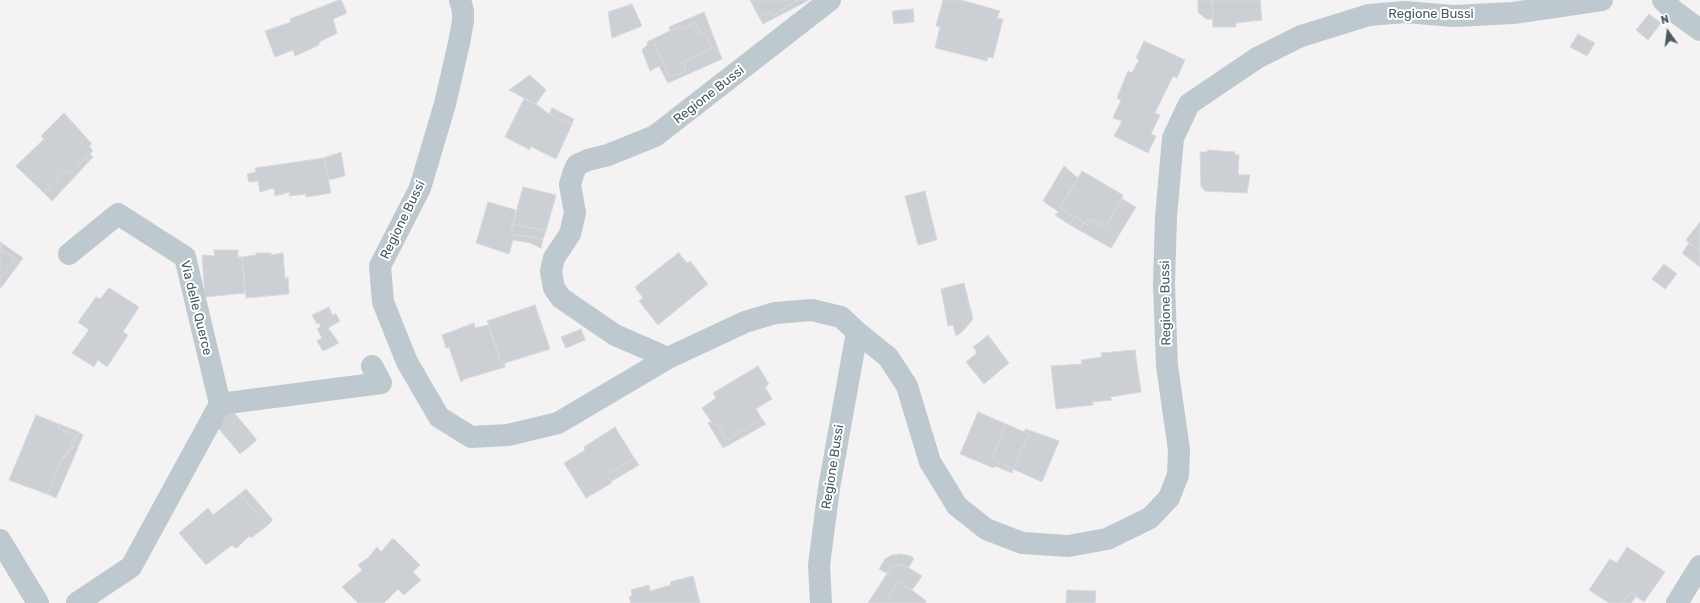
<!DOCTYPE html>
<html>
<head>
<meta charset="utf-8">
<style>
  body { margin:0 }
  #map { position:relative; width:1700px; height:603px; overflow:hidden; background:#f4f2f2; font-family:Rubik,sans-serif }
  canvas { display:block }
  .north { position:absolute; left:1648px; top:12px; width:40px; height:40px; -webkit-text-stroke:3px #fff; paint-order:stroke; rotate:346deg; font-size:11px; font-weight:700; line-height:16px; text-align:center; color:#495960 }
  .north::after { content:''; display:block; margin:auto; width:14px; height:18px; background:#495960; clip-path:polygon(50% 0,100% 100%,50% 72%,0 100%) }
</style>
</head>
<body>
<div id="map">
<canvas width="1700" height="603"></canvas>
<div class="north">N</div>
</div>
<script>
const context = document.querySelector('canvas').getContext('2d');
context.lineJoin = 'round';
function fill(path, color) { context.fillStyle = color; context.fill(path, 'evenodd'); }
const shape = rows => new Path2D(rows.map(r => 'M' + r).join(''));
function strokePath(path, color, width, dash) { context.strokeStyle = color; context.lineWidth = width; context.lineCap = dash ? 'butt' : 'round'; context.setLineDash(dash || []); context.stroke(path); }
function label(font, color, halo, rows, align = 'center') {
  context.font = font + ' Rubik,sans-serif'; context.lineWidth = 4; context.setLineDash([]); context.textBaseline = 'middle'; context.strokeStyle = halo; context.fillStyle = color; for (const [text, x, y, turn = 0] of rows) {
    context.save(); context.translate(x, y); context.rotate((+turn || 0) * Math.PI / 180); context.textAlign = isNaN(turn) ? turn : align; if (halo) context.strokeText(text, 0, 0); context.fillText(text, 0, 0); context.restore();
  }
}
const building = shape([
  [339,0,341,0,347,13,333,19,337,33,319,42,319,45,295,56,293,50,275,57,265,31,291,22,290,19,339,0],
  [750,0,798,0,772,16,771,12,759,17,750,0],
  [798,0,809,0,763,24,759,17,771,12,772,16,798,0],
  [943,0,961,0,1000,11,997,18,1003,19,993,58,988,57,987,61,935,48,940,27,936,26,943,0],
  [1198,0,1212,0,1213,19,1206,19,1198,12,1198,0],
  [1212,0,1260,0,1262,20,1236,23,1236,27,1213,27,1212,0],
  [632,4,642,26,612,38,608,12,632,4],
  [913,9,914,22,894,24,892,11,913,9],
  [704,12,722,59,668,83,659,66,650,71,642,50,648,44,647,42,653,39,669,77,686,71,683,62,712,48,706,33,700,34,696,22,682,29,680,26,670,31,669,27,704,12],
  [1649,14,1661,23,1648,40,1636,30,1649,14],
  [696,22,700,34,706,33,712,48,683,62,686,71,669,77,653,39,680,26,682,29,696,22],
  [1578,34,1595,43,1587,56,1570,47,1578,34],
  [1144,41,1185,60,1177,78,1173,76,1155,113,1160,115,1151,134,1156,136,1148,153,1114,136,1122,121,1113,118,1121,100,1117,98,1128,71,1132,73,1139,60,1136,58,1144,41],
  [530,75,546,90,536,104,509,90,530,75],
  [524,99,536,104,549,114,572,124,556,159,530,146,530,150,505,137,524,99],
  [552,108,574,119,572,124,549,114,552,108],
  [64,113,92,144,89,146,93,151,69,174,65,170,44,193,16,166,44,139,41,136,64,113],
  [1208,150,1235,152,1234,154,1239,155,1238,175,1250,175,1247,193,1205,191,1201,186,1200,152,1207,152,1208,150],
  [341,152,345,176,329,180,324,158,341,152],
  [90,154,93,157,52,201,44,193,65,170,69,174,90,154],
  [324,158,331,193,306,197,306,194,289,196,290,192,275,196,274,188,260,192,258,181,249,182,247,174,256,172,255,168,324,158],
  [1064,166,1078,178,1060,208,1075,217,1070,225,1055,215,1059,212,1043,201,1064,166],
  [1082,171,1123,195,1122,199,1105,227,1091,219,1088,225,1060,208,1082,171],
  [523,187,556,195,546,231,513,224,523,187],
  [925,191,937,240,918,245,905,196,925,191],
  [1122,199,1136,207,1111,248,1079,230,1084,223,1088,225,1091,219,1105,227,1122,199],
  [488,202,516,210,511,234,543,239,541,248,530,243,513,240,509,254,476,243,488,202],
  [1075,217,1084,223,1079,230,1070,225,1075,217],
  [1700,222,1700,251,1686,240,1700,222],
  [513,224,546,231,543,239,511,234,513,224],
  [0,242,3,244,0,249,15,258,0,280,0,242],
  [1689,243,1700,251,1700,267,1682,253,1689,243],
  [3,244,23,258,0,289,0,280,15,258,0,249,3,244],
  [214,250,238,250,238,257,242,257,245,293,205,297,202,255,215,256,214,250],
  [678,252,687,263,690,261,708,284,658,325,639,301,643,298,635,287,677,254,678,252],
  [256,253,271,253,271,255,283,253,285,278,288,277,289,294,246,298,242,257,256,255,256,253],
  [1664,264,1677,274,1665,289,1652,279,1664,264],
  [964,283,973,319,963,331,956,336,953,325,948,326,941,289,964,283],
  [109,288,139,307,123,332,128,335,107,367,98,360,94,367,72,353,89,330,78,322,96,297,100,299,109,288],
  [535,305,550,349,502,364,487,321,535,305],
  [329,307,333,316,335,313,340,321,328,328,339,343,323,351,317,341,322,338,317,329,321,326,319,323,317,324,312,315,329,307],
  [474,323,475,328,488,325,502,364,505,363,505,367,465,379,461,382,449,347,446,348,442,335,474,323],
  [581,329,585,340,566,348,561,337,581,329],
  [988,335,1009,363,984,384,966,362,977,353,973,346,976,345,988,335],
  [1135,350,1141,392,1110,397,1112,400,1092,402,1093,405,1056,409,1051,366,1082,364,1081,360,1102,357,1101,353,1135,350],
  [758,366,769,384,765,387,772,399,756,409,762,419,727,440,718,425,714,426,702,408,716,398,713,393,758,366],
  [231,409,257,440,240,454,214,423,231,409],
  [978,412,1006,424,992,459,1013,469,1012,473,995,466,994,468,960,454,978,412],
  [36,415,59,424,58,428,75,435,65,457,63,456,47,494,9,480,36,415],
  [762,419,766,424,723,448,708,423,711,422,714,426,718,425,727,440,762,419],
  [59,424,79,432,72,449,67,454,75,435,58,428,59,424],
  [1006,424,1029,434,1013,469,992,459,1006,424],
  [615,427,634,458,607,475,612,481,610,484,586,498,564,463,585,450,584,447,615,427],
  [1026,429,1059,441,1042,482,1013,469,1029,434,1024,431,1026,429],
  [79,432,83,435,74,457,67,454,72,449,79,432],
  [67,454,74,457,56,498,47,494,63,456,65,457,67,454],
  [634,458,639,465,612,481,607,475,634,458],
  [246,489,273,520,267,526,240,494,246,489],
  [240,494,267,526,251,538,249,536,238,547,235,548,232,545,206,565,179,533,208,508,213,515,240,494],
  [392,539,394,539,420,565,413,572,421,580,404,595,398,589,384,603,358,603,342,587,362,570,358,565,369,557,377,547,381,552,392,539],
  [1627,547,1665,572,1644,602,1630,592,1622,603,1609,603,1589,590,1610,559,1617,563,1627,547],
  [901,554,910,556,914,558,909,567,904,565,893,566,886,573,879,569,885,559,892,555,901,554],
  [904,565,922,576,912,590,898,582,887,598,892,603,868,603,890,569,893,566,904,565],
  [693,576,700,603,631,603,629,597,632,596,631,590,649,585,650,591,671,585,670,582,693,576],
  [898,582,912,590,926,601,925,603,892,603,887,598,898,582],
  [1067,590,1096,591,1095,603,1066,603,1067,590],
  [1630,592,1636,597,1631,603,1622,603,1630,592]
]);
const street = shape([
  [460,0,463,11,463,21,459,43,445,104,420,188,380,266,383,302,407,362,439,417,471,437,508,435,558,423,668,358,745,322,775,313,812,310,841,317,857,332,888,357,907,386,930,462,957,506,986,529,1022,543,1068,546,1107,539,1150,518,1169,498,1178,475,1179,450,1167,366,1164,285,1166,217,1173,138,1189,104,1257,58,1301,36,1369,15,1405,12,1454,16,1513,13,1602,0],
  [1663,0,1674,11,1700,30],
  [69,254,118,214,185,257,220,404],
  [668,358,615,335,561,298,554,288,551,271,554,258,570,234,575,213,570,185,573,174,577,165,588,160,608,155,655,136,830,0],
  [0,540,38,603],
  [77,603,131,567,220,404,381,383,372,366],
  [821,603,819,565,829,488,857,332],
  [1677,603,1700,566]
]);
const streetNames = [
  ["Regione Bussi",1431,14],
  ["Regione Bussi",709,95,-38],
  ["Regione Bussi",403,220,-64],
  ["Regione Bussi",1166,303,-91],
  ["Via delle Querce",196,308,76],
  ["Regione Bussi",833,467,-81]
];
fill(building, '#ccd0d4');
strokePath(building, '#d6d9dd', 1);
strokePath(street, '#bdc9ce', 22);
label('13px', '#495960', '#fff', streetNames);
</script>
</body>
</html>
